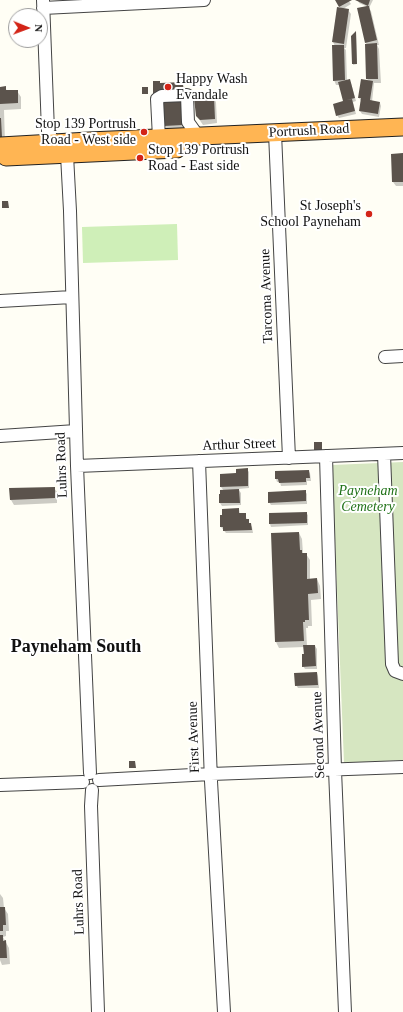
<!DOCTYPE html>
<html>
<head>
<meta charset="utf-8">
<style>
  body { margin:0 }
  #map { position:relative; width:403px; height:1012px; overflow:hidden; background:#fffef5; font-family:Georgia,serif }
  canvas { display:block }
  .north { position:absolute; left:8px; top:8px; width:40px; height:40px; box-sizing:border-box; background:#fff; border:1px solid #a0a0a0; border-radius:50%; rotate:91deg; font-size:11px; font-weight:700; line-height:16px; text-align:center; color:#111 }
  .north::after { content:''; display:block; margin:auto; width:14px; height:18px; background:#d32417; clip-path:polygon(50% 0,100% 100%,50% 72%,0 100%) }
</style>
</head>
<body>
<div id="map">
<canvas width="403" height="1012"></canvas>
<div class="north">N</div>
</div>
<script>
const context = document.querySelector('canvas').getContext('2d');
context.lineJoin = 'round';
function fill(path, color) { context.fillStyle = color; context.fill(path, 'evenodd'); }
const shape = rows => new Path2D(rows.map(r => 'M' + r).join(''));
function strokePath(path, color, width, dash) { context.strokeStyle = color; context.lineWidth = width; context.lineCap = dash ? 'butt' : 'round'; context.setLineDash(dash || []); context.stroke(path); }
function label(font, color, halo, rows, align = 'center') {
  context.font = font + ' Georgia,serif'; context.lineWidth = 4; context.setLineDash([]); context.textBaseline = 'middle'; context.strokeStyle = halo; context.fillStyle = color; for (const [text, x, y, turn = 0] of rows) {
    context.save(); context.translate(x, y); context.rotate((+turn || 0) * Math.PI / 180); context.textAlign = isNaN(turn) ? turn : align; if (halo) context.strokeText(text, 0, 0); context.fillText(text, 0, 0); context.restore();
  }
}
const green = shape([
  [177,224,178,260,83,263,82,227]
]);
const cemetery = shape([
  [403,462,403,760,344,763,332,465]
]);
const shadow = shape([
  [336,0,348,0,351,4,343,9,348,10,351,14,346,48,344,48,346,50,347,81,349,80,351,83,356,101,353,102,356,114,339,118,337,115,344,102,340,85,336,85,334,80,335,46,333,42,341,9],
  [358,0,373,0,369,8,371,11,379,45,377,45,379,49,381,83,374,83,372,102,380,103,381,106,379,117,362,114,360,111,361,101,359,98,369,81,367,79,367,45,366,43,368,7,359,3],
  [356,33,357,64,353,65,352,36],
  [182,83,185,88,184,102,185,130,167,131,165,126,163,99],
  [5,87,7,91,17,91,21,97,21,109,4,110,5,143,0,144,0,88],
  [213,98,216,102,217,123,203,125,197,116],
  [403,154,403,186,396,186,393,182],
  [247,469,249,472,249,488,238,489,241,493,241,505,222,506,220,503,224,491,221,487,237,474],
  [308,471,310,473,311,481,307,481,307,485,281,486,280,482,277,482,276,479,276,472],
  [54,488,57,492,57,503,14,505,11,500,10,489],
  [305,491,307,494,307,504,271,505,269,502],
  [239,509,240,514,245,514,247,520,252,527,253,533,226,533,221,527,221,516],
  [306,513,308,515,308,525,271,527,270,524],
  [299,533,302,539,303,554,306,554,310,560,310,580,317,579,320,586,321,599,311,600,312,626,308,626,308,628,306,628,307,646,315,646,317,649,317,669,305,669,303,666,304,647,279,648,276,642,272,534],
  [317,673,318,676,319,688,298,688,296,685],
  [0,894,3,898,4,908,8,914,9,931,6,931,6,936,3,937,9,948,10,964,2,965,0,960]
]);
const building = shape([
  [335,0,352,0,339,7],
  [355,0,370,0,368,6],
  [367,6,369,6,377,40,365,43,357,8],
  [337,7,349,9,344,44,332,42],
  [356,31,357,64,352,64,351,36],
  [377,43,378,79,366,79,365,44],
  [332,45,344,45,345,80,333,81],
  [350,79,355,98,347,100,352,99,355,111,336,116,333,104,343,101,338,82],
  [361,79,373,81,370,100,380,102,378,114,359,111,361,98,358,98],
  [153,81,160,81,160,83,183,82,183,92,153,95],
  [6,86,6,90,18,90,18,103,0,104,0,87],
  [142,87,148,87,148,94,142,94],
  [182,97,183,125,164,126,162,98],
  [214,97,215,119,200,120,196,116,194,98],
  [0,118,1,118,2,137,0,137],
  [403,153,403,182,392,182,391,154],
  [2,201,8,201,9,208,2,208],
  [314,442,322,442,322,450,314,450],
  [248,468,248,486,220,487,220,474,236,473,236,469],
  [309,470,310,478,306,478,306,482,279,483,278,479,275,479,275,471],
  [55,487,55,498,10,500,9,488],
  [239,489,240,503,219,503,219,494,220,494,220,490],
  [306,490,306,501,268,503,268,492],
  [239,508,239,513,246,513,246,519,249,519,249,523,251,523,252,530,223,531,223,527,220,527,220,515,222,515,222,509],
  [307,512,307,523,269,524,269,513],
  [299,532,300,550,302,550,302,553,307,553,307,579,317,578,318,593,308,594,309,620,305,620,305,622,303,622,304,641,275,642,271,533],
  [303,645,315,645,316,666,302,667,302,654,304,654],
  [317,672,318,685,295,686,294,673],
  [129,761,135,761,136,768,129,768],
  [0,907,5,907,6,925,3,925,3,931,0,931],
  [0,935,3,935,3,941,6,940,7,958,0,958]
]);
const minor = shape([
  [43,0,48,131,54,143],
  [43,8,204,0],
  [275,133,289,458],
  [163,145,159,138,157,99,162,96,187,95,188,122,198,136],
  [67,155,70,211,77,466,90,773],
  [0,301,72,297],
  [385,357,403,356],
  [0,436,76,431],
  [384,454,392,664,395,671,403,674],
  [326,456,335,770,345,1012],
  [199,461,211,781,224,1012],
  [77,466,403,453],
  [99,780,211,774,403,767],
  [0,785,83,782],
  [92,790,91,806,98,1012]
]);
const highway = shape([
  [0,146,89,141,403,127],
  [6,157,177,149]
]);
const markers = [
  [168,87,4,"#d32417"],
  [144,132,4,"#d32417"],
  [140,158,4,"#d32417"],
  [369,214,4,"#d32417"]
];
const poiNames = [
  ["Happy Wash",176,79],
  ["Evandale",176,95],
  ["Stop 139 Portrush",136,124,"right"],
  ["Road - West side",136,140,"right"],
  ["Stop 139 Portrush",148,150],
  ["Road - East side",148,166],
  ["St Joseph's",361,206,"right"],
  ["School Payneham",361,222,"right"]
];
const streetNames = [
  ["Portrush Road",309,131,-3],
  ["Tarcoma Avenue",267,296,-92],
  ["Arthur Street",239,445,-2],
  ["Luhrs Road",62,465,-92],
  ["Second Avenue",319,735,-92],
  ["First Avenue",194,737,-92],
  ["Luhrs Road",79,902,-92]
];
const parkNames = [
  ["Payneham",368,491],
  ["Cemetery",368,507]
];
const districtNames = [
  ["Payneham South",76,647]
];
fill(green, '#cfefb8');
fill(cemetery, '#d6e6c1');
fill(shadow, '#0003');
fill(building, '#5b534c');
strokePath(minor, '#444', 14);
strokePath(highway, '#222', 19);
strokePath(minor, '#fff', 12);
strokePath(highway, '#ffb553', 17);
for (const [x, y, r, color] of markers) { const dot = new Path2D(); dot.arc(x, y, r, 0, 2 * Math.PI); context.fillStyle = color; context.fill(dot); strokePath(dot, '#fff', 1.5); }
label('14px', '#111', '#fff', poiNames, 'left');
label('14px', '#111', '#fff', streetNames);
label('italic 14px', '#207218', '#fff', parkNames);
label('bold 18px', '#111', '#fff', districtNames);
</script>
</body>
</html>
